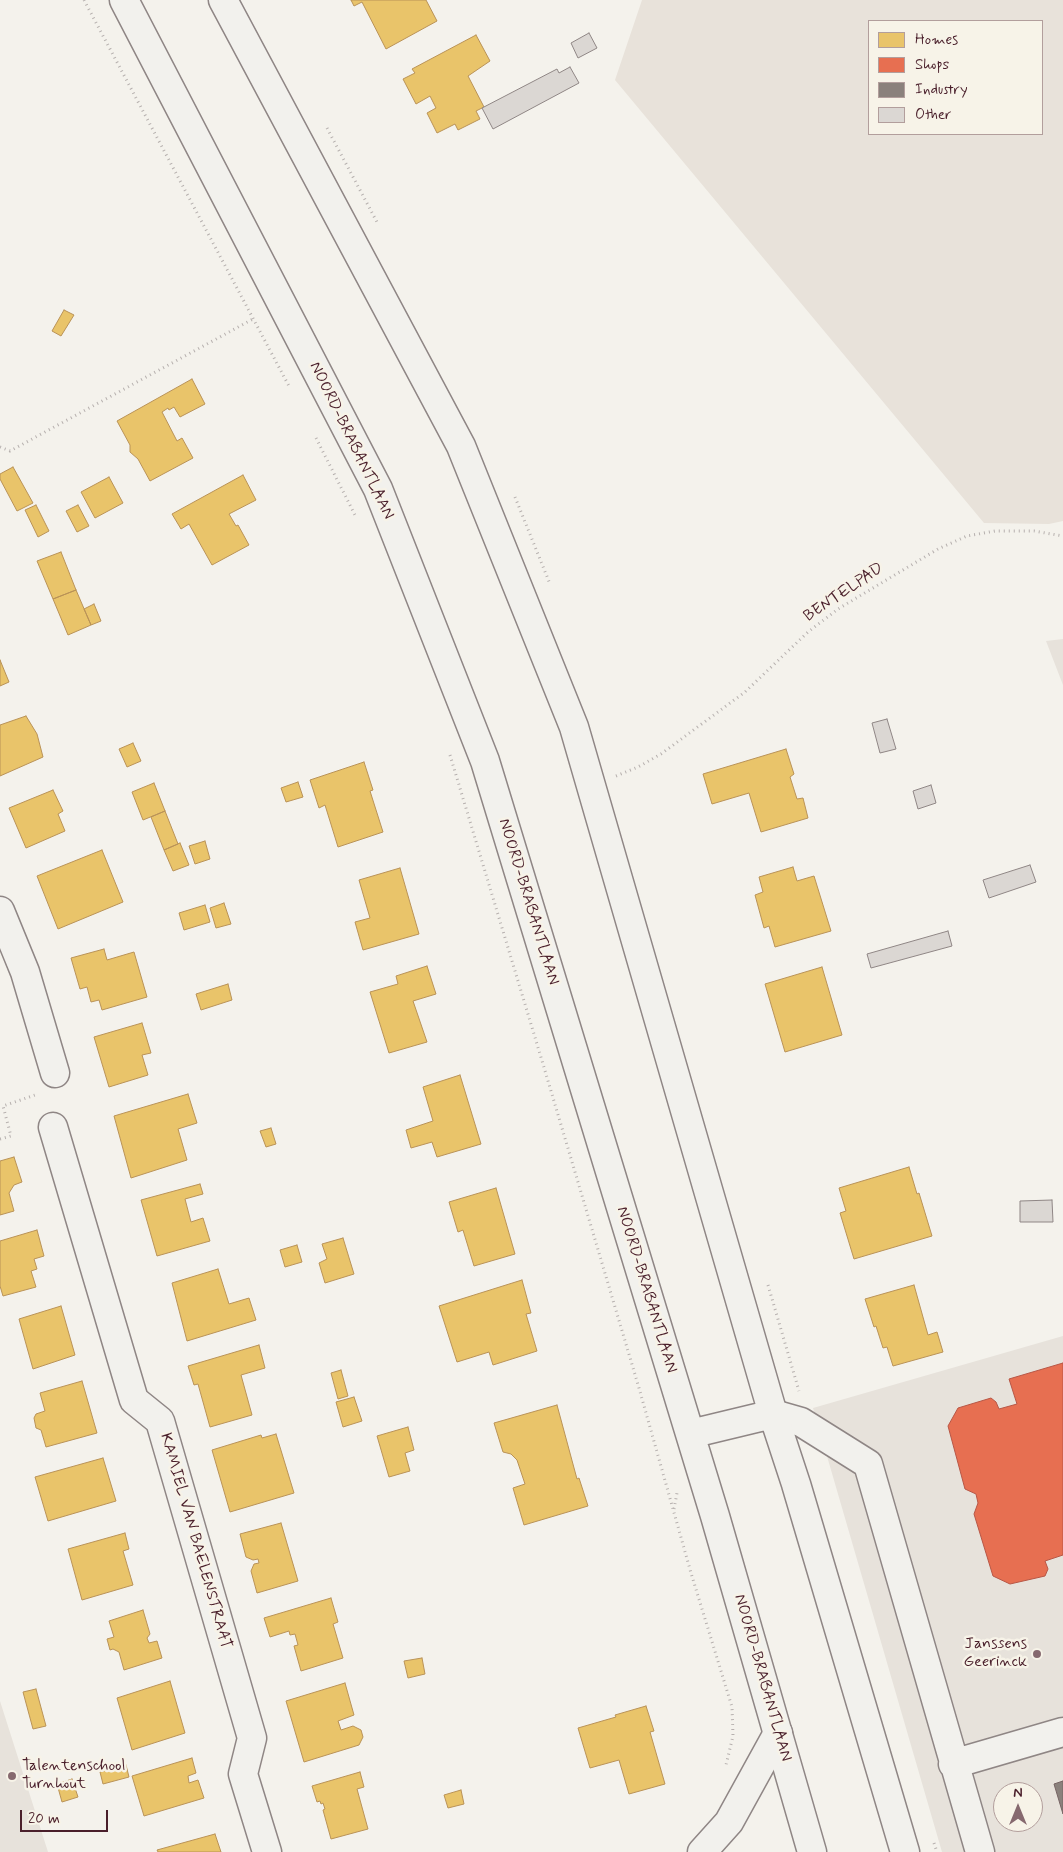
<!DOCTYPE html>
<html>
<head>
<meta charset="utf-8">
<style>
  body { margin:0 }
  #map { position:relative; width:1063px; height:1852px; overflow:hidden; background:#f4f2ec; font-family:Mynerve,sans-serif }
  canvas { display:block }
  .legend { position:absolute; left:868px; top:20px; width:175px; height:115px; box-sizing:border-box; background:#f7f3e8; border:1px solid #b29e9c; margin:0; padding:6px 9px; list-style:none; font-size:15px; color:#4a1f2b }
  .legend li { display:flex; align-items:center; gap:10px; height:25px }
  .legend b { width:25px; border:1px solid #b29e9c }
  .north { position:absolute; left:993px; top:1782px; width:50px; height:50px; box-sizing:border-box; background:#f7f3e8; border:1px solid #b29e9c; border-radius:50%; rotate:0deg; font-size:14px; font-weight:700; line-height:20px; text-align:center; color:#4a1f2b }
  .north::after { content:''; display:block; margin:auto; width:18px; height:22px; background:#86696f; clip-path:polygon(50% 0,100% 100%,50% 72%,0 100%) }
  .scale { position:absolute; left:20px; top:1810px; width:88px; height:22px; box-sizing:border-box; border:2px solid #4a1f2b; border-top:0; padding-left:6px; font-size:15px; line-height:18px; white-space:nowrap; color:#4a1f2b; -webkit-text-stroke:4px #f7f3e8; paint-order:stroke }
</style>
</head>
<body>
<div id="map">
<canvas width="1063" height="1852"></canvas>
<ul class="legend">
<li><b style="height:14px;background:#e9c46a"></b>Homes</li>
<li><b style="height:14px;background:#e76f51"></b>Shops</li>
<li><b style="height:14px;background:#8a817c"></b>Industry</li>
<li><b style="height:14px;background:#dbd7d3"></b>Other</li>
</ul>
<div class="north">N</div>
<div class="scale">20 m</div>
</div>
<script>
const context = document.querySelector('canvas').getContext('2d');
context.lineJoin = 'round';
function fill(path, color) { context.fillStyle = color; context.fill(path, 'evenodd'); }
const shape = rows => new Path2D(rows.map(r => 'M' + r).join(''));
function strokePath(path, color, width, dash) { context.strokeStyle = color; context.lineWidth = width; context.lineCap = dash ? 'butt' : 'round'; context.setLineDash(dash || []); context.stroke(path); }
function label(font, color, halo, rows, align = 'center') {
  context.font = font + ' Mynerve,sans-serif'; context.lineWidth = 5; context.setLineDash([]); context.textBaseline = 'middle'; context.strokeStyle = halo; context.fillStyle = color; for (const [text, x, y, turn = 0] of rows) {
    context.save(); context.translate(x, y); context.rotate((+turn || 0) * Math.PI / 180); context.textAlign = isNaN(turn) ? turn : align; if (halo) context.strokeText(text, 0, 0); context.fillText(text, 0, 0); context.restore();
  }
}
const built = shape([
  [1063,639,1063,685,1046,641],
  [1063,1336,1063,1852,942,1852,813,1408],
  [1003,1792,1033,1792,1033,1822,1003,1822],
  [0,1701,48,1852,0,1852]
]);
const green = shape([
  [642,0,1063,0,1063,521,1049,524,984,523,615,80],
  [869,21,1042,21,1042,134,869,134]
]);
const homes = shape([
  [351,0,426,0,437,21,386,49,362,2,354,6,351,0],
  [476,35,490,61,468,76,484,107,476,111,480,119,458,130,455,124,437,133,427,113,436,108,430,96,416,104,403,79,415,73,412,69,476,35],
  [64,310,74,315,61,336,52,331,64,310],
  [192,379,205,404,180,417,174,407,169,410,168,408,162,412,177,441,182,438,193,458,150,481,138,459,130,452,130,445,117,421,192,379],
  [13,467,33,503,17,511,0,479,0,474,13,467],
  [243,475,256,500,229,514,236,526,238,525,249,545,212,565,189,524,181,529,172,514,243,475],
  [109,477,123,503,95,518,81,492,109,477],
  [36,505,49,531,38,537,25,510,36,505],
  [78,505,89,526,77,532,66,511,78,505],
  [61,552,76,590,53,599,37,561,61,552],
  [76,590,91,625,68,635,53,599,76,590],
  [94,604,101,621,91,625,84,609,94,604],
  [0,660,9,682,0,686,0,660],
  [26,716,37,734,43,757,0,776,0,725,26,716],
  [133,743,141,761,127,767,119,749,133,743],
  [786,749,794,774,790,777,797,799,803,798,808,818,761,832,749,793,712,804,703,774,786,749],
  [364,762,373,790,370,791,383,832,338,847,325,805,319,808,310,780,364,762],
  [298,782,303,797,286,802,281,788,298,782],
  [154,783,165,811,143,820,132,792,154,783],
  [53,790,63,811,58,814,65,831,26,848,9,808,53,790],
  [165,811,178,844,164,850,151,817,165,811],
  [205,841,210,859,195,864,189,846,205,841],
  [180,843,189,865,173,871,164,850,180,843],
  [102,850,123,902,58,929,37,876,102,850],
  [793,867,797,881,814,876,831,931,775,947,769,926,764,928,755,895,763,892,759,877,793,867],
  [400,868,419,934,363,950,355,922,370,918,359,880,400,868],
  [224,903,231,924,216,928,210,908,224,903],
  [205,905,210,922,184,930,179,913,205,905],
  [104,949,107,960,134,952,147,997,102,1010,99,1000,91,1002,87,987,80,989,71,958,104,949],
  [427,966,436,994,413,1001,427,1042,389,1053,370,992,398,984,396,976,427,966],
  [822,967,842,1035,785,1052,765,984,822,967],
  [228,984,232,1000,201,1010,196,994,228,984],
  [142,1023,151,1053,142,1055,148,1075,109,1087,94,1037,142,1023],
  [460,1075,481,1144,437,1157,432,1142,411,1148,406,1130,433,1121,423,1087,460,1075],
  [188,1094,197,1123,178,1129,187,1160,131,1178,114,1116,188,1094],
  [271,1128,276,1144,266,1147,260,1131,271,1128],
  [14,1157,22,1182,14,1185,9,1193,14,1211,0,1215,0,1161,14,1157],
  [909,1167,917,1194,919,1193,932,1236,854,1259,840,1213,846,1211,839,1188,909,1167],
  [200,1184,203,1194,185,1199,191,1222,203,1218,210,1241,157,1256,141,1200,200,1184],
  [496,1188,515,1254,474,1266,463,1230,458,1232,449,1202,496,1188],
  [37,1230,44,1256,34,1259,37,1269,31,1271,36,1287,3,1296,0,1286,0,1241,37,1230],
  [343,1238,354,1274,325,1283,319,1263,327,1259,322,1244,343,1238],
  [297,1245,302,1262,285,1267,280,1250,297,1245],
  [218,1269,229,1304,249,1298,256,1320,187,1341,172,1283,218,1269],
  [522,1280,531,1313,526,1314,537,1351,493,1365,489,1352,457,1362,439,1306,522,1280],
  [914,1285,928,1335,937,1332,943,1352,893,1366,887,1347,883,1348,876,1326,874,1327,865,1299,914,1285],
  [61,1306,75,1355,33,1369,19,1319,61,1306],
  [259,1345,265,1368,241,1375,252,1415,210,1427,198,1384,194,1385,188,1366,259,1345],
  [341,1370,348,1396,338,1399,331,1373,341,1370],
  [82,1381,97,1433,46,1447,41,1430,36,1428,34,1418,36,1414,45,1411,40,1393,82,1381],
  [354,1397,362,1421,343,1427,336,1402,354,1397],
  [557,1405,577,1479,579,1478,588,1506,524,1525,513,1488,525,1484,517,1460,511,1454,503,1452,494,1423,557,1405],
  [408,1427,414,1450,405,1453,410,1471,389,1477,377,1436,408,1427],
  [276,1434,294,1493,230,1512,212,1450,261,1435,262,1438,276,1434],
  [103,1458,116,1501,48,1521,35,1477,103,1458],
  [281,1523,298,1581,257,1593,251,1571,254,1564,259,1563,258,1559,253,1560,246,1557,240,1534,281,1523],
  [125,1533,129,1549,123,1551,133,1585,82,1600,68,1549,125,1533],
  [331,1598,338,1622,333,1624,343,1658,301,1671,294,1646,298,1645,295,1634,290,1635,289,1631,270,1637,264,1618,331,1598],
  [143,1610,150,1634,147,1638,149,1643,157,1641,162,1658,124,1670,119,1652,113,1649,110,1650,107,1639,114,1637,109,1621,143,1610],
  [422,1658,425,1674,408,1678,404,1661,422,1658],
  [170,1681,185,1733,132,1750,117,1698,170,1681],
  [345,1683,354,1715,338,1721,341,1730,353,1726,361,1730,363,1737,359,1745,304,1762,286,1701,345,1683],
  [36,1689,46,1726,33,1729,23,1692,36,1689],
  [646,1706,654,1731,650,1732,665,1784,629,1794,619,1760,590,1768,578,1728,616,1717,615,1715,646,1706],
  [192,1758,196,1773,188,1776,189,1783,198,1780,204,1798,144,1816,132,1776,192,1758],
  [126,1765,129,1777,103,1784,100,1772,126,1765],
  [360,1772,364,1787,357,1789,368,1829,331,1839,323,1810,325,1809,323,1803,321,1804,320,1801,317,1802,312,1786,360,1772],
  [72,1779,78,1797,62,1802,57,1784,72,1779],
  [461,1790,464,1804,448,1808,444,1795,461,1790],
  [215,1834,221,1852,158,1852,157,1850,215,1834]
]);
const shops = shape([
  [1063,1363,1063,1555,1045,1561,1048,1569,1045,1576,1010,1584,993,1576,974,1514,978,1503,976,1494,965,1489,948,1426,958,1408,991,1398,996,1402,999,1409,1017,1404,1009,1379,1063,1363]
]);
const industry = shape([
  [1063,1781,1063,1814,1054,1784,1063,1781]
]);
const building = shape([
  [589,33,597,48,578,58,571,43,589,33],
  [570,67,579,83,493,129,482,108,557,69,559,73,570,67],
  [887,719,896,749,880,753,872,723,887,719],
  [931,785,936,803,918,809,913,791,931,785],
  [1030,865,1036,882,989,898,983,880,1030,865],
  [948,931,952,946,871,968,867,954,948,931],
  [1052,1200,1053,1222,1020,1222,1020,1201,1052,1200]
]);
const path = shape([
  [84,0,290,388],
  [327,128,378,224],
  [316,438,356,517],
  [0,447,10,451,253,319],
  [515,497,550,584],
  [450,755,543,1064,639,1388,691,1573,732,1707,733,1736,726,1765],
  [616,776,638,767,661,754,745,692,808,632,838,609,938,549,967,536,995,531,1034,531,1063,536],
  [0,1139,11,1136,3,1106,38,1094],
  [768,1285,799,1391],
  [674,1509,677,1493],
  [934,1843,937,1852]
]);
const minor = shape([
  [0,911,25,972,55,1073],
  [53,1127,134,1400,160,1421,252,1738,243,1774,267,1852],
  [773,1414,801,1422,868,1464,980,1852],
  [953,1764,1063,1732],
  [702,1852,729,1822,778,1733]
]);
const primary = shape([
  [124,0,378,489,485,761,715,1516,812,1852],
  [223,0,461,446,574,727,773,1414,796,1484,905,1852],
  [690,1434,773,1414]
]);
const markers = [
  [1037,1654,5,"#86696f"],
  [12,1776,5,"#86696f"]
];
const streetNames = [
  ["NOORD-BRABANTLAAN",351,441,64],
  ["BENTELPAD",844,593,-34],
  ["NOORD-BRABANTLAAN",528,902,73],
  ["NOORD-BRABANTLAAN",646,1290,73],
  ["KAMIEL VAN BAELENSTRAAT",195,1541,74],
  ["NOORD-BRABANTLAAN",762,1678,74]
];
const poiNames = [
  ["Janssens",1027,1645],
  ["Geerinck",1027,1663],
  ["Talentenschool",22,1767,"left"],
  ["Turnhout",22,1785,"left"]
];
fill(built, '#e7e2db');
fill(green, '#e8e2da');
fill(homes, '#e9c46a');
strokePath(homes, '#b99257', 1);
fill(shops, '#e76f51');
strokePath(shops, '#b85746', 1);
fill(industry, '#8a817c');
strokePath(industry, '#776464', 1);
fill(building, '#dbd7d3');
strokePath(building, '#8f8685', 1);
strokePath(minor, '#8f8685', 31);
strokePath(primary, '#8f8685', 31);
strokePath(path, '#b6b0ae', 3, [1, 4]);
strokePath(minor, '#f2f1ed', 28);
strokePath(primary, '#f2f1ed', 28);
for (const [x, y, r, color] of markers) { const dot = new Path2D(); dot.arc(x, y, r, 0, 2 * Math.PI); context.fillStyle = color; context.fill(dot); strokePath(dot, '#f7f3e8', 2); }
label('16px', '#4a1f2b', '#f7f3e8', streetNames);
label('16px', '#4a1f2b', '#f7f3e8', poiNames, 'right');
</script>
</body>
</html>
